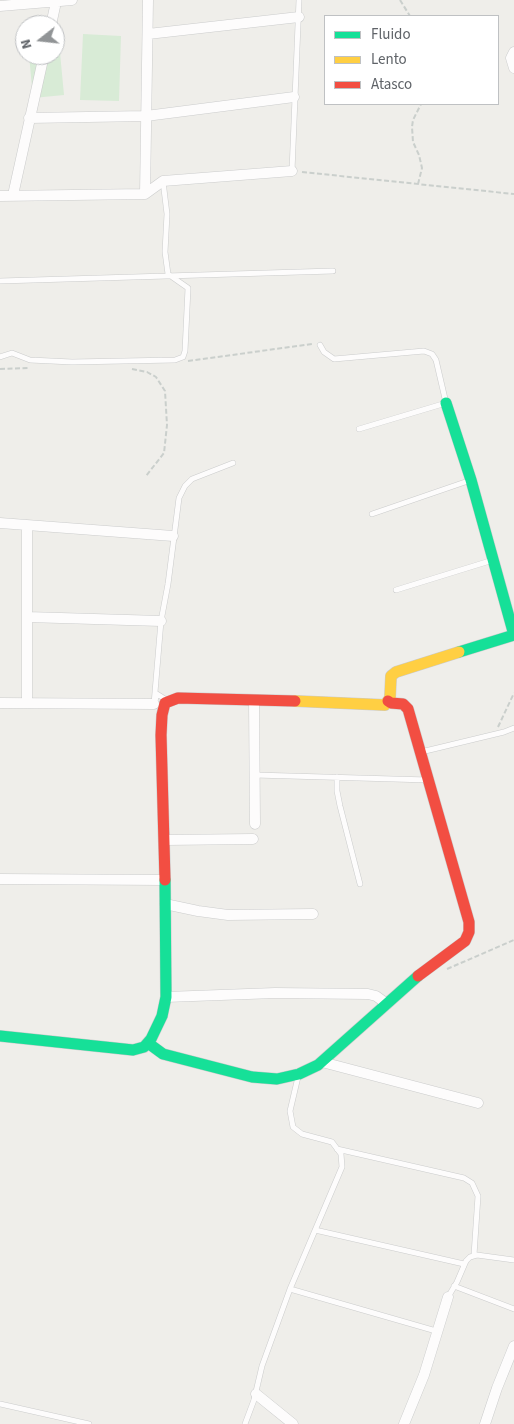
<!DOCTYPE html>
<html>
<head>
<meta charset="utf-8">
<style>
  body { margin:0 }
  #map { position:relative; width:514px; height:1424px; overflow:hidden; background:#efeeea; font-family:"Source Sans 3",sans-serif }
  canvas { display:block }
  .legend { position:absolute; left:324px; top:15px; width:175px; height:90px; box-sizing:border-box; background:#fff; border:1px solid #bfc1c3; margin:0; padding:6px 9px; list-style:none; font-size:15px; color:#5f6368 }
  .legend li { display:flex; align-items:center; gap:10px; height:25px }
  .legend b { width:25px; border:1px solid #bfc1c3 }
  .north { position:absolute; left:15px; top:15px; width:50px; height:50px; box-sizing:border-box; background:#fff; border:1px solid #bfc1c3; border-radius:50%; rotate:254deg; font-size:14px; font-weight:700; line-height:20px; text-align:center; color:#5f6368 }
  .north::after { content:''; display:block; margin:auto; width:18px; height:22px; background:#919496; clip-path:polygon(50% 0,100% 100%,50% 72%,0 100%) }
</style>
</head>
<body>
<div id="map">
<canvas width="514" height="1424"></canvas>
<ul class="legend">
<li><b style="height:6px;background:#16e098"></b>Fluido</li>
<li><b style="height:6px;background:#ffcf43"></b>Lento</li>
<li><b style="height:6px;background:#f24e42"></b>Atasco</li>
</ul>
<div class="north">N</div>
</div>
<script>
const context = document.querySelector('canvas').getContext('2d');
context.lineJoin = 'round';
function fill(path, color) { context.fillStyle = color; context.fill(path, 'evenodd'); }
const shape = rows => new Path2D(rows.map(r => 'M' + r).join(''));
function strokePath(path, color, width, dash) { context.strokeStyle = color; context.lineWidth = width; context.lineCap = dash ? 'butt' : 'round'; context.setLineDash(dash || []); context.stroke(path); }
const green = shape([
  [83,34,121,36,119,101,80,100],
  [55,42,59,42,64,95,33,98,29,55,55,55]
]);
const path = shape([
  [400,0,410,16],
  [302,172,514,194],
  [418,184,422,168,419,155,413,142,412,127,413,120,421,104],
  [188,361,312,344],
  [0,369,30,368],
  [132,369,147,372,156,377,165,391,167,425,164,453,146,476],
  [498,727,514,693],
  [447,969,514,940]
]);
const lane = shape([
  [292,171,299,0],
  [0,281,333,271],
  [320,345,324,352,334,359,424,351,432,354,436,360,446,403,359,429],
  [0,357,12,353,30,360,72,362,175,360,183,357,185,351,188,288,168,274,165,252,167,214,163,181],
  [372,514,471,480],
  [396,590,493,560],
  [165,699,157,694,154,704,161,621,168,584,179,498,185,486,192,479,233,463],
  [421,752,504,732,514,728],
  [255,775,428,780],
  [337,777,337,791,340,806,360,884],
  [337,1149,464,1178,472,1183,478,1196,474,1255],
  [315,1230,464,1264],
  [454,1286,514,1309],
  [290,1289,436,1331],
  [448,1297,457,1282,466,1261,470,1257,477,1255,514,1260],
  [0,1404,89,1424],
  [245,1424,254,1400,262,1366,290,1289,342,1167,341,1154,332,1142,302,1134,293,1127,290,1111,298,1077]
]);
const street = shape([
  [0,6,72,0],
  [51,25,56,2],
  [148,34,299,17],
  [514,52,511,58,514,68],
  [29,118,146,116,294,97],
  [145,194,148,0],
  [13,195,44,55],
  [0,196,145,194,163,181,292,171],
  [0,523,173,536],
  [27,526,27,703],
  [27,617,161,621],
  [254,700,255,824],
  [0,703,154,704],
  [165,840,253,839],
  [0,879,165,880],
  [165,904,198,911,228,915,313,914],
  [166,997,275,993,368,994,376,996,387,1004],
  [322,1062,478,1103],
  [256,1394,293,1424],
  [404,1424,424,1375,448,1297],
  [485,1424,497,1388,514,1346]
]);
const fast = shape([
  [446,403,471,480,514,635,459,652],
  [0,1036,133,1050,144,1047,151,1039,162,1016,166,997,165,880],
  [148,1043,163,1054,252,1077,277,1079,299,1074,318,1065,418,976]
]);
const slow = shape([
  [295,701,385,705,390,698,391,676,396,672,459,652]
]);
const jam = shape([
  [388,701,391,703,403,704,408,709,469,922,469,932,465,941,418,976],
  [165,880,161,735,162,715,165,703,178,698,295,701]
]);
fill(green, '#d8ebd6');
strokePath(lane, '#cbcccc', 6);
strokePath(street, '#cbcccc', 11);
strokePath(fast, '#cacacb', 12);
strokePath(slow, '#cacacb', 12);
strokePath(jam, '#cacacb', 12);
strokePath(path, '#cacfcc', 2, [5, 2.5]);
strokePath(lane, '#fdfcfc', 5);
strokePath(street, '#fdfcfc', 10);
strokePath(fast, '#16e098', 11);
strokePath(slow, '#ffcf43', 11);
strokePath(jam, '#f24e42', 11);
</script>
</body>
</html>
